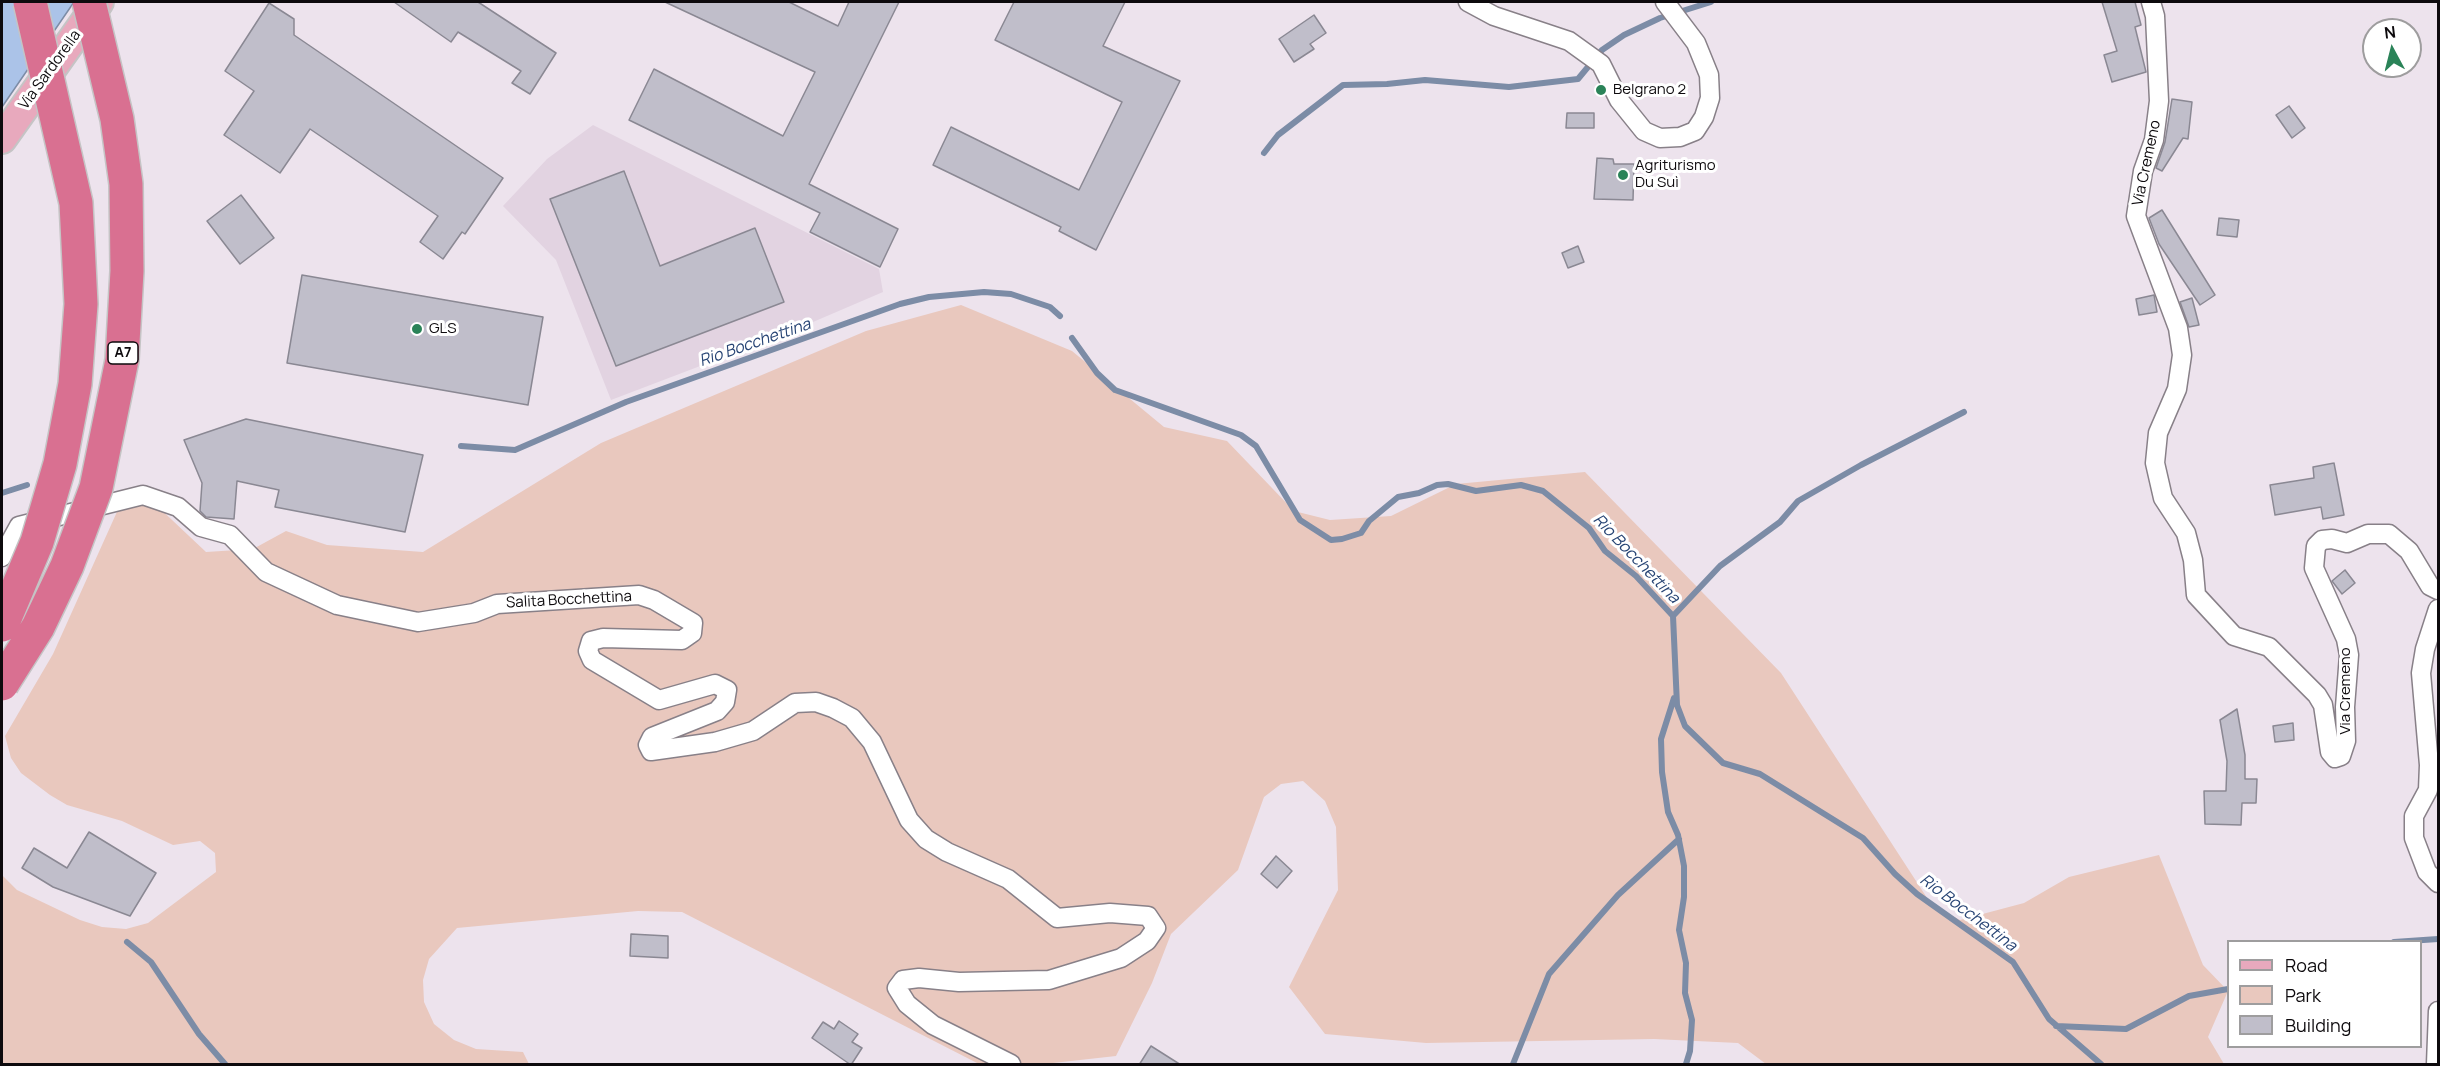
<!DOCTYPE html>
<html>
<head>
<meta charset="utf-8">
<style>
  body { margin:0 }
  #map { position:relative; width:2440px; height:1066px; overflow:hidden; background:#ede3ed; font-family:Manrope,sans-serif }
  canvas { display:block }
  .frame { position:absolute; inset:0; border:3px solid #0d0a0d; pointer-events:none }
  .legend { position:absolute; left:2227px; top:940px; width:195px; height:108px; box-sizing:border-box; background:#fff; border:2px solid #9e9d9e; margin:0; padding:8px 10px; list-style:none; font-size:18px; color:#0d0a0d }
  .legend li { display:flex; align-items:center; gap:12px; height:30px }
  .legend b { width:30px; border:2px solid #9e9d9e }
  .north { position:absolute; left:2362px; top:18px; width:60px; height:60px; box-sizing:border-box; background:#fff; border:2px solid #9e9d9e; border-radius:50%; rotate:353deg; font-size:16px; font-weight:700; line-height:24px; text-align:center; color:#0d0a0d }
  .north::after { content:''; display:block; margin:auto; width:21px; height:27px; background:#2a8358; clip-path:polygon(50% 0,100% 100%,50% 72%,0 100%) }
</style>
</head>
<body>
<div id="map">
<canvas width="2440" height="1066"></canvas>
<div class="frame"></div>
<ul class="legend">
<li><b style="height:8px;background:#e8a9bd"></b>Road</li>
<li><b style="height:16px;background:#e9c8be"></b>Park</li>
<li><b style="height:16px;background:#c0beca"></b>Building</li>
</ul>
<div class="north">N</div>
</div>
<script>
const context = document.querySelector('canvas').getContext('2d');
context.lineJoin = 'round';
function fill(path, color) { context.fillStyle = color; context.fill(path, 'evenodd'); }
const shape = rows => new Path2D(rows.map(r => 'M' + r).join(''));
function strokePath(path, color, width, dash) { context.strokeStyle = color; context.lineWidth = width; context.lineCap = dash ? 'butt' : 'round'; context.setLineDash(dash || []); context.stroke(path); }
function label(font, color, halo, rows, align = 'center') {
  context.font = font + ' Manrope,sans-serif'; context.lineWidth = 6; context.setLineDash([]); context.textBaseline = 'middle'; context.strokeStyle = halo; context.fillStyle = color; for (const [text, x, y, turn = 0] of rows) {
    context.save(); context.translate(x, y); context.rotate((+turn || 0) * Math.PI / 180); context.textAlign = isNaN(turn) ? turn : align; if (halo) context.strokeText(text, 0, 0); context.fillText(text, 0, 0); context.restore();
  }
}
const built = shape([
  [593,125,879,269,883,292,792,331,611,400,556,260,503,206,547,159]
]);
const green = shape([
  [961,305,1072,351,1164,427,1227,441,1294,511,1330,520,1391,516,1456,484,1585,472,1781,673,1931,904,1960,920,2024,903,2069,877,2159,855,2203,965,2228,991,2208,1037,2224,1064,1766,1064,1738,1043,1654,1039,1426,1043,1325,1034,1289,987,1338,890,1336,827,1325,801,1303,781,1281,784,1264,797,1238,870,1171,934,1152,983,1116,1056,1044,1064,979,1064,682,912,638,911,457,928,429,959,423,980,424,1002,434,1024,454,1040,476,1049,523,1052,529,1064,2,1064,2,875,17,890,80,920,102,927,126,929,148,923,216,872,215,853,200,841,173,845,122,821,67,805,50,795,21,773,11,758,5,736,53,654,125,494,154,503,206,552,253,549,286,531,327,545,423,552,601,443,866,331]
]);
const water = shape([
  [2,2,74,2,2,107,2,2]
]);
const stream = shape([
  [1264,153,1278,135,1343,85,1387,84,1425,80,1509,87,1578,79,1602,50,1624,35,1660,18,1711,2],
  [1072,338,1097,373,1115,390,1241,435,1256,446,1300,520,1331,540,1342,539,1361,533,1369,521,1398,497,1419,493,1437,485,1448,484,1476,491,1521,485,1543,491,1589,528,1605,551,1636,576,1673,616,1677,705,1685,726,1723,763,1760,774,1863,838,1895,874,1917,894,2013,962,2049,1019,2101,1064],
  [461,446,515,450,626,402,900,304,929,297,984,292,1011,294,1050,307,1060,316],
  [2,493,27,485],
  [1673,616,1720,566,1780,522,1798,501,1861,465,1964,412],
  [1674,698,1661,739,1662,772,1668,812,1678,835,1684,866,1684,897,1679,930,1686,963,1685,993,1692,1020,1690,1051,1686,1064],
  [127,942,151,962,199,1034,225,1064],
  [2394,942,2438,939],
  [2056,1026,2126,1029,2189,996,2228,989],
  [1513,1064,1549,974,1618,895,1679,839]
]);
const building = shape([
  [394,2,478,2,556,53,530,94,512,83,521,71,458,32,451,42,394,2],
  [665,2,789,2,838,26,849,2,899,2,809,184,898,229,880,267,810,232,820,213,629,120,654,69,783,136,815,72,665,2],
  [1014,2,1125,2,1103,46,1180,81,1096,250,1059,231,1061,227,933,165,951,127,1079,190,1122,102,995,40,1014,2],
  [2102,2,2135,2,2141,25,2135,27,2146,72,2112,82,2104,55,2117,51,2102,2],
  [269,3,294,19,294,35,503,178,465,234,462,232,443,259,420,242,438,216,310,129,280,173,224,135,254,91,225,71,269,3],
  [1314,15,1326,33,1310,44,1314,49,1294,62,1279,39,1314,15],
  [2172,99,2192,102,2188,139,2183,138,2162,171,2156,168,2165,142,2172,99],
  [2289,106,2305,128,2292,138,2276,115,2289,106],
  [1567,113,1594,113,1594,128,1566,128,1567,113],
  [1597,158,1613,159,1614,164,1634,164,1633,200,1594,199,1597,158],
  [624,171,660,266,755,228,784,302,616,366,550,199,624,171],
  [241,195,274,238,240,264,207,221,241,195],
  [2162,210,2215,295,2200,305,2159,244,2149,218,2162,210],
  [2219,218,2239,220,2237,237,2217,235,2219,218],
  [1578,246,1584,262,1568,268,1562,253,1578,246],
  [302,275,543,317,528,405,287,363,302,275],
  [2154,295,2157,312,2139,315,2136,299,2154,295],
  [2192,298,2199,325,2189,327,2180,302,2192,298],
  [246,419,423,455,405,532,275,507,279,490,237,481,234,519,206,517,200,511,202,483,184,440,246,419],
  [2334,463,2344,515,2323,519,2321,507,2275,515,2270,485,2314,478,2313,467,2334,463],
  [2345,570,2355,583,2342,594,2332,581,2345,570],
  [2237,709,2245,755,2245,779,2257,779,2256,803,2242,803,2241,825,2205,824,2204,791,2226,791,2227,761,2220,720,2237,709],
  [2293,723,2294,740,2275,742,2273,726,2293,723],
  [89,832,156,873,130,916,53,887,22,868,34,848,67,868,89,832],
  [1276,856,1292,871,1277,888,1261,874,1276,856],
  [631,934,668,936,668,958,630,956,631,934],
  [839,1021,858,1034,852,1042,862,1048,851,1065,812,1038,823,1022,834,1029,839,1021],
  [1151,1046,1181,1065,1139,1065,1151,1046]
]);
const street = shape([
  [1468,2,1494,16,1569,41,1601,64,1619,100,1644,131,1660,138,1680,137,1695,131,1704,117,1710,98,1709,75,1696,43,1665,2],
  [2151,2,2155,16,2159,101,2154,140,2143,171,2136,216,2178,328,2182,355,2177,389,2158,433,2155,463,2163,498,2186,533,2193,560,2196,595,2234,636,2269,647,2317,695,2323,705,2330,752,2335,758,2341,756,2346,741,2345,707,2349,655,2346,639,2314,568,2316,546,2322,540,2332,539,2347,543,2368,534,2389,534,2409,551,2430,586,2438,590],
  [2,557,19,526,143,495,178,507,201,527,230,535,266,572,337,605,418,622,474,613,497,604,639,595,654,600,693,623,692,633,682,640,603,638,591,641,588,651,592,660,659,700,715,684,727,690,725,702,717,711,652,737,648,745,651,751,715,742,753,731,795,703,816,702,833,708,852,718,872,742,909,820,926,839,947,852,1008,879,1057,918,1110,913,1148,916,1156,928,1147,941,1121,958,1049,980,959,982,919,978,903,980,897,988,907,1004,933,1025,1011,1064],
  [2438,609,2425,649,2421,673,2429,765,2428,790,2414,816,2414,838,2427,872,2438,883],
  [2436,1064,2438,1011]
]);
const primary = shape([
  [2,139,99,2]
]);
const highwayBridge = shape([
  [2,625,37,542,60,464,75,384,81,304,76,203,30,2],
  [2,684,38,627,67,566,96,488,122,360,127,271,126,184,117,119,89,2]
]);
const markers = [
  [1601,90,6,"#2a8358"],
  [1623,175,6,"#2a8358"],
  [417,329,6,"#2a8358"]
];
const shields = [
  [123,353,30]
];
const shieldNames = [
  ["A7",123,353]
];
const streetNames = [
  ["Via Sardorella",50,70,-54],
  ["Via Cremeno",2147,163,-78],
  ["Salita Bocchettina",569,600,-3],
  ["Via Cremeno",2346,691,-90]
];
const poiNames = [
  ["Belgrano 2",1613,90],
  ["Agriturismo",1635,166],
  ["Du Suì",1635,183],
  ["GLS",429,329]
];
const waterNames = [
  ["Rio Bocchettina",755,343,-19],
  ["Rio Bocchettina",1636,559,46],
  ["Rio Bocchettina",1968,913,37]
];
fill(built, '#e2d3e1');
fill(green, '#e9c8be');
fill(water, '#abc3e8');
strokePath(water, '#7c8ca6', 1.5);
strokePath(stream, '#7c8ca6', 6);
fill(building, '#c0beca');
strokePath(building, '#8a8893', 1.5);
strokePath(street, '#888088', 21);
strokePath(primary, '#c5c4c5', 32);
strokePath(street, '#fff', 18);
strokePath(primary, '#e8a9bd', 28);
strokePath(highwayBridge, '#c5c4c5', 36, []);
strokePath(highwayBridge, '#d97091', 33);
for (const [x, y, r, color] of markers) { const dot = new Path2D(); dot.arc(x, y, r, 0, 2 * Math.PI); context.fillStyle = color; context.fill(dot); strokePath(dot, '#fff', 2); }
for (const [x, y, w] of shields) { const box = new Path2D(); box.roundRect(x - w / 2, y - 11, w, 22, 4.5); context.fillStyle = '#fff'; context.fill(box); strokePath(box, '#0d0a0d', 1.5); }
label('bold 14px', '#0d0a0d', null, shieldNames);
label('15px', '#0d0a0d', '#fff', streetNames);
label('15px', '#0d0a0d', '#fff', poiNames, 'left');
label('italic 16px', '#274474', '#fff', waterNames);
</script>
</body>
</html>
